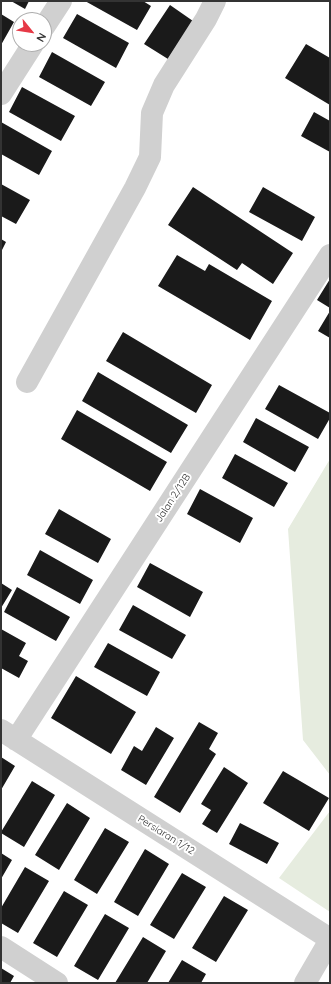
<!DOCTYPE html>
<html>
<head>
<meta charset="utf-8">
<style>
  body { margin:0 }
  #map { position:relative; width:331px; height:984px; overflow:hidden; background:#fff; font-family:Quicksand,sans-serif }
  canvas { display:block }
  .frame { position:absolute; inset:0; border:2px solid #333; pointer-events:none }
  .north { position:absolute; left:12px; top:12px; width:40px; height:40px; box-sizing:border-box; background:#fff; border:1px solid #adadad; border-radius:50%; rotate:120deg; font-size:11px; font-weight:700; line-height:16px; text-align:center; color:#333 }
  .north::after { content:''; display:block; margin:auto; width:14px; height:18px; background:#e63946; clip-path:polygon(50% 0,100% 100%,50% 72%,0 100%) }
</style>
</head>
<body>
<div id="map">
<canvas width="331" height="984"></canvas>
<div class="frame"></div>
<div class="north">N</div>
</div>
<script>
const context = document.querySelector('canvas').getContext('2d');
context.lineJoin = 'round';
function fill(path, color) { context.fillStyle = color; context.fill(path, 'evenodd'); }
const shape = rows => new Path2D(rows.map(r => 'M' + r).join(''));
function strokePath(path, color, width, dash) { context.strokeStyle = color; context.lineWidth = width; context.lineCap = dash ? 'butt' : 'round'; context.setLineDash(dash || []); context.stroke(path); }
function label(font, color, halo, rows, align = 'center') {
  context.font = font + ' Quicksand,sans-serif'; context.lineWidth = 4; context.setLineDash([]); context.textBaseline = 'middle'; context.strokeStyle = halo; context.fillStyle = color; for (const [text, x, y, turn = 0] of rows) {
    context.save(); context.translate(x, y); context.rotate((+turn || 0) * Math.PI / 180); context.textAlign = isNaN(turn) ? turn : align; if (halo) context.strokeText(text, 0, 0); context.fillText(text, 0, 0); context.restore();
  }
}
const green = shape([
  [330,459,330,775,303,740,288,529],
  [330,811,330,912,279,878]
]);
const building = shape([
  [11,1,29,1,25,9],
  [85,1,143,1,151,6,137,30],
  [170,5,193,21,168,59,144,44],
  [1,14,14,22,1,45],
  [77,14,129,43,116,68,63,38],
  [306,44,330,58,330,105,285,78],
  [52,52,105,82,91,106,39,77],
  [22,87,75,116,61,141,9,112],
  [314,112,330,121,330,152,301,136],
  [1,122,52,151,39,175,1,154],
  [1,184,30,200,16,224,1,216],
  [193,187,293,253,273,284,242,263,237,270,168,225],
  [263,187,315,217,302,241,249,212],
  [1,239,6,242,1,252],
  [177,255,205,271,209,264,272,301,250,340,158,286],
  [330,279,330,308,317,300],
  [330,311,330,338,318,331],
  [123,332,212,385,196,413,106,361],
  [98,372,188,425,171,453,82,401],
  [279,385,330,413,330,418,318,439,265,409],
  [77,410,167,462,150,491,61,439],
  [256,418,309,447,295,472,243,442],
  [235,454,288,483,274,507,222,478],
  [200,489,253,518,240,543,187,514],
  [59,509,111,539,98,563,45,534],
  [40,550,93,580,80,604,27,575],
  [150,563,203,592,190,617,137,587],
  [1,583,12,590,1,608],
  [17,587,70,617,56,641,4,612],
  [133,605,186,635,172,659,119,630],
  [1,629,26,643,19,656,28,661,19,678,1,668],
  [108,643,160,672,147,696,94,667],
  [76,676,136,712,111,754,51,718],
  [199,722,218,733,209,749,216,754,180,813,154,797],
  [156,727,174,738,146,785,121,770,134,746,142,751],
  [1,757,15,766,1,790],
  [224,767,248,783,217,833,202,824,211,810,201,804],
  [283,771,329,798,309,831,263,803],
  [32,781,55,795,24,847,1,833,1,832],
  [67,803,90,818,59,870,35,855],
  [240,823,279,843,267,864,229,844],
  [105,828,129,842,97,894,74,880],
  [145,849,169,864,138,916,114,902],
  [1,853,12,860,1,879],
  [25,867,49,881,18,933,1,923,1,908],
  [182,873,206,887,174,939,150,925],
  [64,891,88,905,57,957,33,943],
  [224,896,248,910,216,962,192,948],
  [105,914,129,928,98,980,74,966],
  [143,937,166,951,147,983,115,983],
  [182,960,206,974,201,983,168,983],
  [1,968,14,976,10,983,1,983]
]);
const minor = shape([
  [44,27,61,1],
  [1,94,33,44],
  [27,382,135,188,150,157,152,113,164,85,206,19,215,1],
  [1,730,330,939],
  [16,740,330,255],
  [1,947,57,983],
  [305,983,330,940]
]);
const streetNames = [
  ["Jalan 2/12B",173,498,-57],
  ["Persiaran 1/12",166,835,32]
];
fill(green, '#e6ecdf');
fill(building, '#1a1a1a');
strokePath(minor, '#d0d0d0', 22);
label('10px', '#333', '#fff', streetNames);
</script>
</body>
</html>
